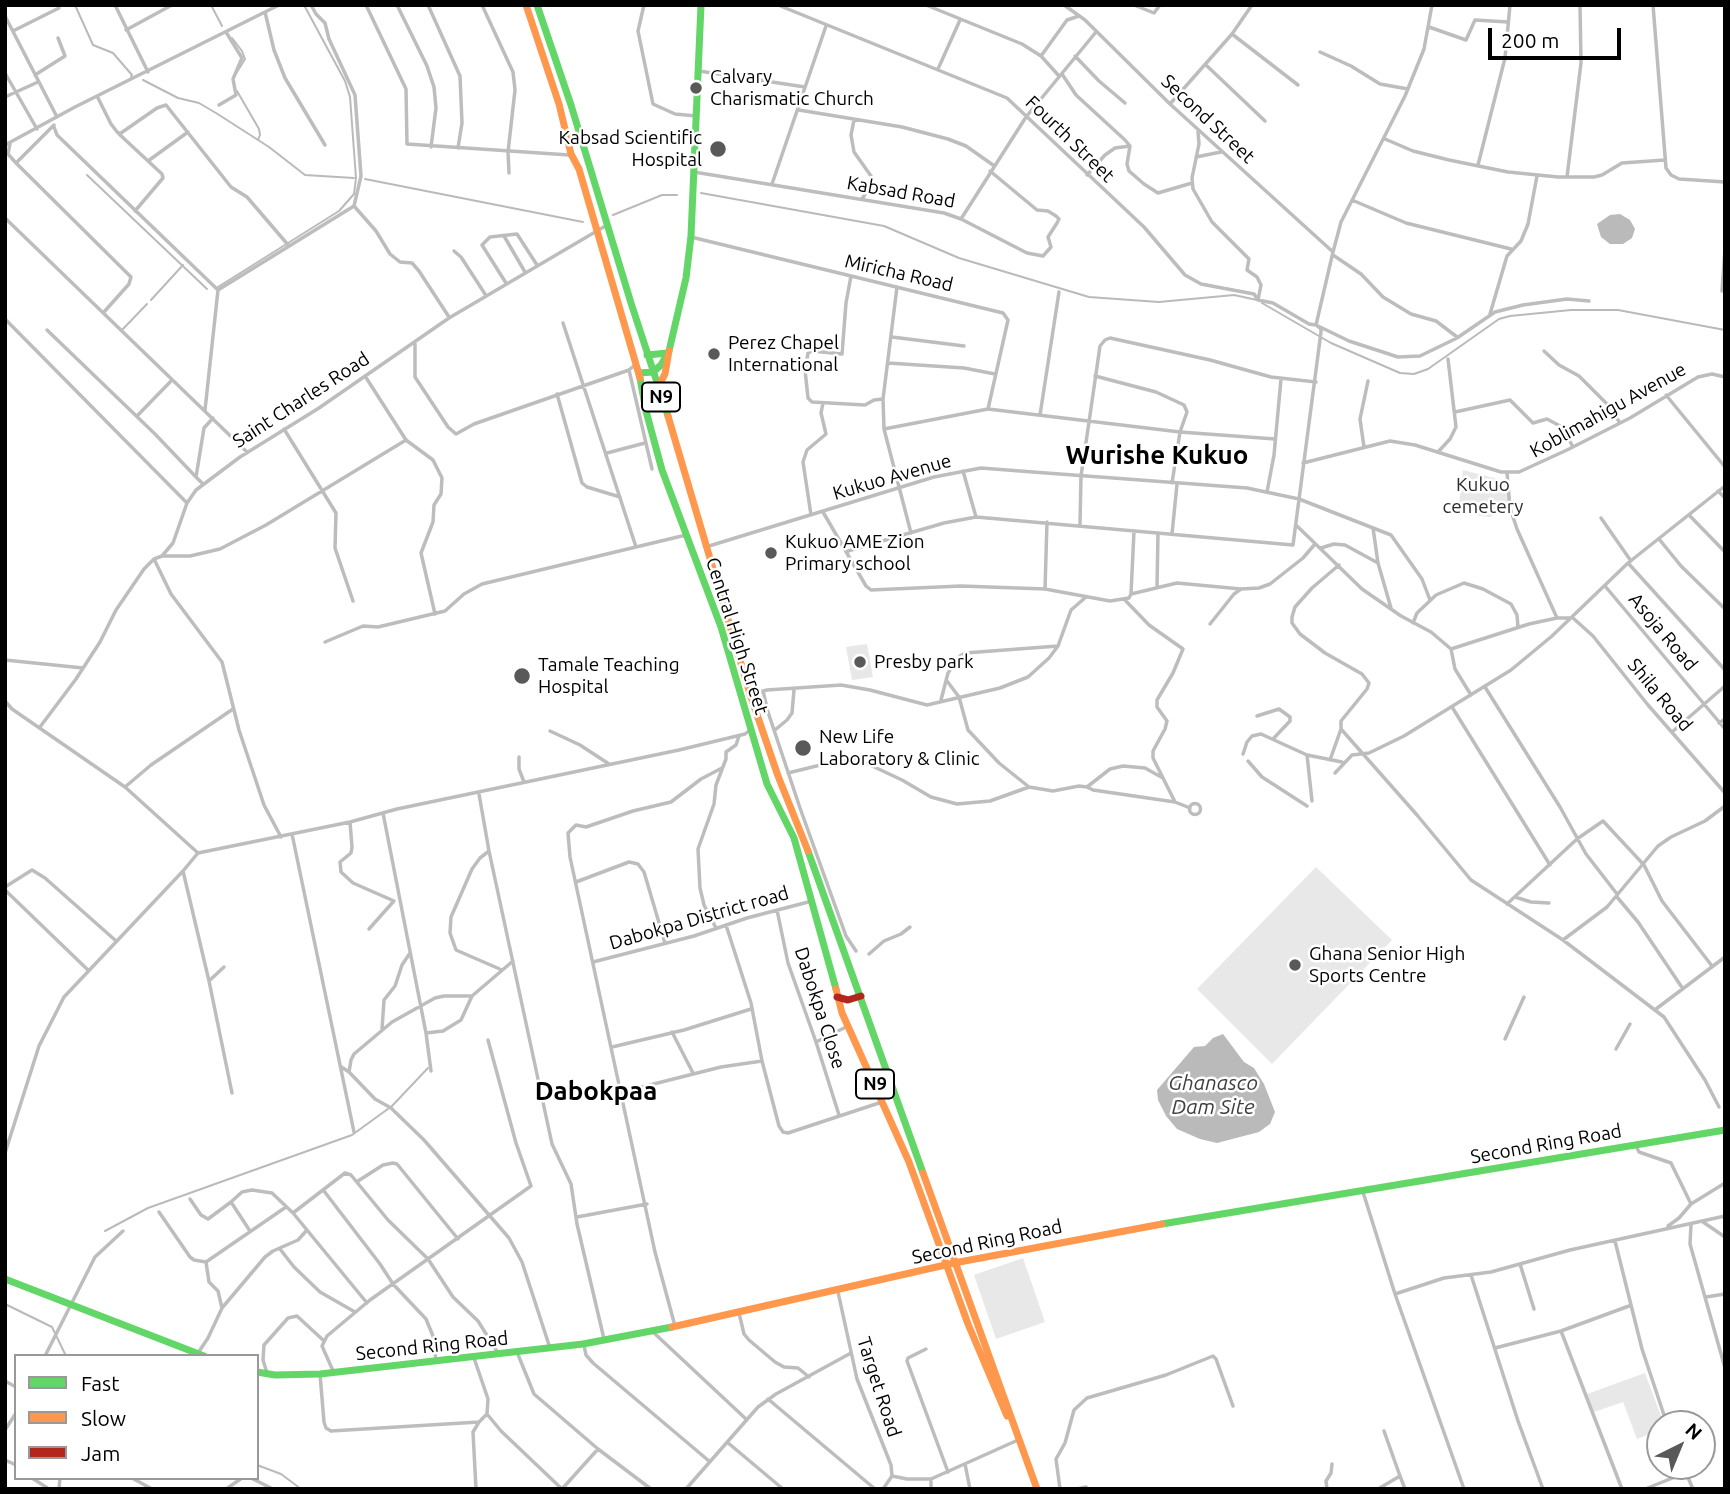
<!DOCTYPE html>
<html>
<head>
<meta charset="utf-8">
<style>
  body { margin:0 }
  #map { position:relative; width:1730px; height:1494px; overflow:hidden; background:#fff; font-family:Ubuntu,sans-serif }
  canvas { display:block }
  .frame { position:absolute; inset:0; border:7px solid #000; pointer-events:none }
  .legend { position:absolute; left:14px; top:1354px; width:245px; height:126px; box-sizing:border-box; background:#fff; border:2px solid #999; margin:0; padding:9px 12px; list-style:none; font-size:21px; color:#000 }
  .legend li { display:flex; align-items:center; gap:14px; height:35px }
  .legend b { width:35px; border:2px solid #999 }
  .north { position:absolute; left:1646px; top:1410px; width:70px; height:70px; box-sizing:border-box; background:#fff; border:2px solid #999; border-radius:50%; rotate:43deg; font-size:19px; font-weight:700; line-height:28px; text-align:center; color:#000 }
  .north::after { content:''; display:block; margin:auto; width:24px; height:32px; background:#595959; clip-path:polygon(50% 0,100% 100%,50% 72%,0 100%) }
  .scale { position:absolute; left:1488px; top:28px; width:133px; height:32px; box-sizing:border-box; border:4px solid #000; border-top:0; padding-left:9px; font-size:21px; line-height:24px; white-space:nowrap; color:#000; -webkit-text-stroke:5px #fff; paint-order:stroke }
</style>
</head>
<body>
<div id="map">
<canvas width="1730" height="1494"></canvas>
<div class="frame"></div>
<ul class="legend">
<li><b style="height:9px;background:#63d668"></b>Fast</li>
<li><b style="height:9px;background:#ff974d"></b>Slow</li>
<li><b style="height:9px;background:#b3261e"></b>Jam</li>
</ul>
<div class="north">N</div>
<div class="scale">200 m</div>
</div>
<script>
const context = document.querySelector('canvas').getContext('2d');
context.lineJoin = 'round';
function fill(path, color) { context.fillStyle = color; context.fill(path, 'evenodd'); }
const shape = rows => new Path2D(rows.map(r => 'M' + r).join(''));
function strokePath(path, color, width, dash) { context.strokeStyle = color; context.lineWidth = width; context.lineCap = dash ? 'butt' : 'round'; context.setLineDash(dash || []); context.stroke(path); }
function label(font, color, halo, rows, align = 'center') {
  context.font = font + ' Ubuntu,sans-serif'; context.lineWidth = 5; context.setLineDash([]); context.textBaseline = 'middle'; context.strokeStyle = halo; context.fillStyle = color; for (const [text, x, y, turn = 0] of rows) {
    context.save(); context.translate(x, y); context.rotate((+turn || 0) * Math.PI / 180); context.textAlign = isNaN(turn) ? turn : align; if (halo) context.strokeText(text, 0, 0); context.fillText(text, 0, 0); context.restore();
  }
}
const green = shape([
  [1463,470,1506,481,1509,509,1490,517,1479,516,1459,503],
  [867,644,873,677,852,680,846,647],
  [1316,867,1392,940,1272,1064,1197,989],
  [1023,1258,1045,1322,996,1339,974,1275],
  [1645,1373,1664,1424,1660,1424,1660,1437,1658,1431,1637,1439,1623,1402,1594,1412,1587,1394]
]);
const water = shape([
  [1620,214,1630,220,1635,229,1632,238,1623,244,1610,244,1601,237,1597,224,1610,215],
  [1223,1034,1244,1062,1254,1068,1264,1084,1275,1112,1270,1124,1259,1132,1217,1143,1200,1139,1177,1129,1166,1116,1158,1100,1157,1090,1194,1047,1205,1046,1213,1038]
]);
const stream = shape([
  [75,5,93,45,113,53,132,75,131,77],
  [211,5,222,26],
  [232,38,242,51,245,59,237,72],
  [143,80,178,98,199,103,216,113,269,147,305,175,354,178],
  [237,91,259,129,260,135,258,140],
  [87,175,207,289],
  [365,179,583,222],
  [701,193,884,226,959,258,1089,297,1159,302,1234,295,1257,300],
  [613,215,662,195,677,195],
  [218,287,339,211,354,194,356,178,350,97,345,81,304,5],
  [151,300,183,265],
  [1262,303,1331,343,1400,373,1414,374,1428,369,1499,319,1510,316,1571,310,1618,310,1725,330],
  [122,330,147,304],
  [105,1231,148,1208,352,1135,392,1106,428,1068],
  [5,1304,52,1327,66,1356],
  [257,1465,281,1474,301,1489]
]);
const street = shape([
  [115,5,148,72],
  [311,5,316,14,325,23,329,39,355,95,361,176,354,206,376,231,390,254,400,262,412,263,419,271,449,317],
  [366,5,406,89,407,144,569,155],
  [397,5,427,66,434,87,436,108,431,147],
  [428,5,460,76,462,123,458,148],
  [482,5,513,72,515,90,508,152,509,173],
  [644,5,638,31,653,104,675,114,696,116],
  [778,5,1007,98,1144,227,1185,275,1201,284,1254,294,1258,300,1273,303,1309,324,1316,325,1349,341,1398,357,1420,356,1457,338,1495,312,1523,305,1567,299,1589,301],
  [926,5,1022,44,1041,56,1059,76],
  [1064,5,1085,20,1170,104,1333,252],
  [1134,5,1154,13,1160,5],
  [1653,5,1666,168,1671,175,1679,179,1725,182],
  [265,12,274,50,285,78,325,145],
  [5,16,57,117],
  [1429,27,1466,40,1475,20,1508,22],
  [126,30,172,5],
  [13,31,59,8],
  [1232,34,1298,85],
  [1320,52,1351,66,1380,84,1408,89],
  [1041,56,1067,20,1079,16],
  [1075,56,1099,81,1125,103],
  [1206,65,1265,121],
  [938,69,960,20],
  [699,71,805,87],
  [5,73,37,129],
  [1062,74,1076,95,1125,140,1130,146,1127,164,1129,171,1144,184,1158,193,1192,183],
  [35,75,65,56,58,38],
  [97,96,111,124,118,133,121,133,157,108,166,105,231,187,247,197,289,246],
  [5,97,38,82],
  [1170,104,1232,34,1252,5],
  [219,105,236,95,233,79,242,58,226,32],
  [799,110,902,127,948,139,966,146,993,165],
  [854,120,851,135,854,152,871,176,871,185,862,199],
  [54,125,16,163,131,277,129,284,104,312],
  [54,127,57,135,218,290],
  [1198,132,1199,144,1192,178,1193,189,1212,222,1249,259,1247,270,1257,277,1261,285,1258,300],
  [119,134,162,174,163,178,135,211],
  [1385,139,1413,151,1449,160,1508,172,1558,177,1594,177,1602,175,1622,163,1665,160],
  [10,144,8,154,16,163],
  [5,145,75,107,279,5],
  [1196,157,1221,152],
  [148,161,188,132],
  [1478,165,1505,58,1510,5],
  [694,172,944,213,961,219,1026,117,1096,32],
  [1087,175,1105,155,1115,148,1130,146],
  [1567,177,1581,63,1580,5],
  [772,184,826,26],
  [1352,200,1406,223,1511,249],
  [5,218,247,452],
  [961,219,1027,253,1043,256,1051,247,1048,237,1057,223,1059,219,1056,216,1048,211,1037,210,990,171],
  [504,236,525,272],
  [691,237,1003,313,1008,320,988,409],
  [454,251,461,257,485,294],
  [1333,255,1361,274,1383,297,1411,314,1436,321,1457,337],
  [851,276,846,303,842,354,812,351,808,353,805,370,808,398,812,402,865,405,874,400,883,399],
  [506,283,482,245,490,237,517,234,537,265],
  [897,287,883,399,884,429,911,533],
  [218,290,354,206],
  [1722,291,1725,249],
  [1490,314,1507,256,1521,241,1528,224,1537,176],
  [5,319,187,503],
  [563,323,636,547],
  [47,330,155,434,196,477],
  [892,337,964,346],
  [415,344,415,377,448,427,456,434,474,424,629,370,636,364],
  [1544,351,1559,365,1579,376,1608,405,1620,423],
  [888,363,964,368,995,374],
  [629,370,652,469],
  [365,376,406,440,433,460,442,478,441,494,434,505,433,522,421,553,435,614],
  [1095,376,1156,392,1184,405,1187,412,1180,432,1172,483],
  [557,394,582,483,587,487,620,497],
  [1666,395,1725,467],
  [205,410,218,290],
  [1455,412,1510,400,1533,423,1547,419,1562,427,1573,447],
  [1040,415,1059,292],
  [137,416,172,380],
  [284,429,336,513,335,548,353,601],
  [884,429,988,409,1180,432,1275,439],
  [1364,447,1360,419,1368,381],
  [1438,452,1450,439,1456,427,1448,359],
  [607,453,645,443],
  [1303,463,1390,441,1415,445,1501,472,1519,472,1567,450,1630,418,1698,377,1712,374,1725,377],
  [963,471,976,517,1293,545,1321,332,1321,329,1316,325,1333,252,1341,222,1405,96,1424,49,1432,5],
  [1507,473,1510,508,1517,529,1557,618],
  [203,484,196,477,204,428,213,418],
  [1718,491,1725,498],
  [1267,492,1274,455,1281,379],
  [823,512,866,586,871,590,961,586,1045,589,1110,601,1129,598,1131,594,1177,583,1241,589],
  [811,515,803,462,807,450,826,434,821,413,823,403],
  [1690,516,1725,552],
  [1601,518,1631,561],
  [1080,524,1081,476,1089,422,1100,346,1105,340,1110,338,1210,360,1271,377,1316,382],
  [1297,526,1362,589,1401,616,1431,632,1451,649,1455,669,1471,695],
  [1373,528,1378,563,1391,608],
  [1172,534,1177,484],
  [1659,539,1681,566,1725,609],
  [709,546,934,477,981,468,1033,472,1247,488,1299,499,1391,535,1422,579,1430,600],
  [1321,548,1334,544,1345,545,1378,563],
  [848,551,944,523,976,517],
  [162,556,190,556,220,549,266,525,406,440],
  [154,559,171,594,222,662,239,730,264,805,281,837],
  [1628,563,1725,670],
  [1339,565,1312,588,1295,607,1292,617,1292,623,1300,634,1325,653,1362,674,1369,683,1367,689,1341,721,1341,729,1417,815,1471,880,1563,940,1664,1017,1705,1080,1719,1107],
  [1605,586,1725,729],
  [1157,587,1158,533],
  [1045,589,1047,522],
  [1131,594,1134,531],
  [1124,599,1149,625,1183,649,1173,673,1157,700,1157,707,1167,721,1165,729,1153,751,1153,758,1175,802],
  [1573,618,1593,636,1648,705,1725,793],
  [1413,623,1417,613,1436,595,1464,583,1483,589,1511,604,1517,615,1518,627],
  [1210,624,1234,594,1241,589,1259,588,1270,584,1303,558,1315,544],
  [325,642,363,626,378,627,445,611,464,594,482,584,686,535],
  [1451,649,1529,624,1557,618,1570,618],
  [5,660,83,668],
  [947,681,959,697,968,730,999,763,1029,787],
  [1485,687,1560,807,1586,854,1617,894,1617,897,1638,922,1683,989],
  [763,691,768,712,800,808,846,936,856,951],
  [752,694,767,690,841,685,870,690,927,705,1000,688,1028,677,1049,658,1058,646,1071,610,1086,597],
  [941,700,948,673,960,656,965,653,1058,646],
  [5,701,12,709,125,787,198,853],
  [1452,707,1550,865],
  [1257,716,1279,709,1290,717,1290,721,1273,739],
  [1719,723,1725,719],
  [40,727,76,679,100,642,116,610,144,569,154,559,162,556,173,543,187,503,196,490,240,457,319,408,449,318,607,225],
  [775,730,787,720,792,713,794,690],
  [550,731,580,745,609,764],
  [1672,732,1725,686],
  [1243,754,1247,742,1252,736,1261,734,1307,755,1342,762],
  [1307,755,1312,801],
  [519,757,519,769,524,782],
  [1330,760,1341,729],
  [1248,761,1262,777,1307,806],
  [788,773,853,757,902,780,931,797,957,804,990,801,1029,787,1053,791,1079,786,1087,787,1093,790,1175,802,1190,808],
  [1335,773,1352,755,1369,753,1404,736,1511,670,1552,636,1628,563,1725,486],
  [125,787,151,765,233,709],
  [1087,787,1110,769,1123,766,1145,768,1163,778],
  [479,794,489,851,552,1144,571,1184,577,1224,604,1339],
  '1189.5 809a5.5 5.5 0 1 1 11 0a5.5 5.5 0 1 1-11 0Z',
  [383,813,426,1033,431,1071],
  [350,822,352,847,351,853,340,862,341,872,353,883,394,901],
  [292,834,354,1132],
  [489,851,480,858,472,869,451,917,450,933,456,950,502,970],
  [183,871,209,981,232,1093],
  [576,882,629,862,638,864,644,872,665,943],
  [5,887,32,870,45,878,115,940],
  [5,890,88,970],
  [1515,897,1531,902,1549,903],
  [1507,904,1577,839,1603,821,1644,865,1662,901,1712,966],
  [777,910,788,963,816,1042,839,1115],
  [726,925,751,1003,762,1061,779,1126,783,1132,788,1133,882,1102],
  [716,928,704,905,700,888,698,849,714,804,716,785,726,759,726,752,736,745,739,736],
  [369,929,393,902],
  [1563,940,1607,907,1658,846,1671,837,1705,821,1725,806],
  [869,954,884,941,901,934,910,927],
  [593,962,694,936,747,918,812,901],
  [209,981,224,967],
  [1656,1009,1725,957],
  [382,1029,384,1000,395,986,402,965,410,953],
  [672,1032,693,1073],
  [426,1033,443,1031,461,1020,472,996,513,961],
  [1505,1039,1524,997],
  [816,1042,848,1026],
  [612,1047,684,1030,751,1009],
  [1616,1049,1630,1024],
  [340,1066,349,1072,375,1099,391,1108,424,1140,509,1238,522,1262,550,1348],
  [349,1072,351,1060,354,1054,392,1022,435,998,444,996,472,996],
  [622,1092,721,1067,762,1061],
  [1636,1146,1639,1152,1671,1163,1691,1204],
  [5,1153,39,1046,64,997,183,871,198,853,350,822,397,809,679,750,745,734,750,730],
  [358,1181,383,1165,393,1163,397,1164,458,1239],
  [324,1191,380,1264,393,1284,426,1319,433,1336,436,1361],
  [1363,1192,1395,1294,1464,1489],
  [190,1199,201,1215,208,1219,231,1202,250,1231],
  [231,1202,242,1192,252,1190,272,1193,293,1213,367,1303],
  [159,1212,190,1257,194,1260,206,1262,286,1207],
  [293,1213,345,1173,351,1175,388,1220,428,1259,453,1297,478,1321,498,1353],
  [577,1217,647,1204],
  [1703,1222,1725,1237],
  [1691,1224,1690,1244,1725,1368],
  [1668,1226,1679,1218,1691,1204,1725,1183],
  [1615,1241,1642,1349,1667,1424],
  [280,1249,294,1267,320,1292,355,1312],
  [206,1262,209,1282,218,1291,222,1308],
  [1520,1264,1534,1309],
  [1471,1275,1518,1421,1543,1489],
  [838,1292,857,1379,891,1465,892,1476,883,1489],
  [1395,1294,1444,1278,1491,1272,1570,1250,1725,1216],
  [1706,1297,1725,1294],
  [739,1313,744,1334,749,1340,775,1362,784,1367,798,1368,809,1377],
  [675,1326,655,1252,570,857,568,833,576,825,586,827,633,811,671,802,701,779,722,768],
  [1561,1331,1622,1489],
  [653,1332,746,1419],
  [584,1345,586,1355,593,1363,709,1461],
  [1495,1348,1561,1331,1629,1306],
  [926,1349,908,1358,907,1361,948,1472],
  [517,1352,534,1394,598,1449,651,1489],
  [198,1353,208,1338,222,1308,265,1257,273,1251,298,1240,307,1230],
  [45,1356,95,1257,123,1231],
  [267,1373,263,1360,264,1345,288,1318,297,1316,323,1340],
  [334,1373,322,1346,327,1336,370,1300,531,1186,516,1143,488,1040],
  [320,1374,324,1422,326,1428,331,1431,479,1422,487,1414,488,1399,474,1358],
  [5,1381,16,1387],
  [768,1399,875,1489],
  [487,1414,501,1431,562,1489,598,1449],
  [5,1430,16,1413],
  [727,1442,783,1489],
  [5,1460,16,1465],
  [965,1464,970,1489],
  [1683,1466,1693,1489],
  [892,1476,907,1479,931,1479,1018,1440],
  [1400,1476,1405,1489],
  [32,1478,49,1489],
  [132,1478,152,1489],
  [251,1478,273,1489],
  [59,1489,60,1478],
  [226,1489,242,1478],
  [476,1489,473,1432,479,1422],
  [686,1489,758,1407,776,1394,851,1353],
  [931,1489,931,1479],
  [1060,1489,1056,1459,1065,1443,1074,1410,1087,1398,1166,1375,1213,1356,1216,1359,1233,1406],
  [1077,1489,1086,1487],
  [1327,1489,1326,1481,1331,1473,1332,1464],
  [1378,1489,1400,1476,1384,1431],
  [1645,1489,1685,1473]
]);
const fast = shape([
  [537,5,571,105,631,303,668,416],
  [647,355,668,353],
  [639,373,653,372,661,365,669,351,686,278,691,236,701,5],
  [640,378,646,411,662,470,721,627,767,784,794,838,836,989],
  [808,851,923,1173],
  [1162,1224,1725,1130],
  [5,1279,204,1356],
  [257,1372,275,1375,320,1374,583,1344,672,1327]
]);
const slow = shape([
  [526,5,559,104,571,154,579,169,640,378],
  [658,387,665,374,669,351],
  [668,416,750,694,778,776,808,851],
  [836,989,842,1013,909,1162,968,1324,1007,1416],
  [923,1173,1037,1489],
  [672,1327,954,1263,1162,1224]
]);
const jam = shape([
  [837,997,848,1000,861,996]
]);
const markers = [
  [696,88,7,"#595959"],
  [718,149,9,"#595959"],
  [714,354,7,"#595959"],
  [771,553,7,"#595959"],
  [860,662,7,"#595959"],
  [522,676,9,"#595959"],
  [803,748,9,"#595959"],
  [1295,965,7,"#595959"]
];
const shields = [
  [661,397,38],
  [875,1084,38]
];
const shieldNames = [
  ["N9",661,397],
  ["N9",875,1084]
];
const poiNames = [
  ["Calvary",710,77],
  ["Charismatic Church",710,99],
  ["Kabsad Scientific",702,138,"right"],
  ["Hospital",702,160,"right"],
  ["Perez Chapel",728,343],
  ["International",728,365],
  ["Kukuo AME Zion",785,542],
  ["Primary school",785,564],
  ["Presby park",874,662],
  ["Tamale Teaching",538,665],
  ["Hospital",538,687],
  ["New Life",819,737],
  ["Laboratory & Clinic",819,759],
  ["Ghana Senior High",1309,954],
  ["Sports Centre",1309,976]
];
const streetNames = [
  ["Second Street",1208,119,43],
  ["Fourth Street",1070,139,44],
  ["Kabsad Road",901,192,10],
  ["Miricha Road",899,273,13],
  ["Saint Charles Road",301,400,-33],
  ["Koblimahigu Avenue",1608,410,-29],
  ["Kukuo Avenue",892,477,-16],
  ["Asoja Road",1663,632,50],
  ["Central High Street",737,636,72],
  ["Shila Road",1660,695,50],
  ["Dabokpa District road",699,918,-16],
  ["Dabokpa Close",820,1008,72],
  ["Second Ring Road",1546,1144,-10],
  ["Second Ring Road",987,1242,-12],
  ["Second Ring Road",432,1346,-6],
  ["Target Road",879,1387,72]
];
const parkNames = [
  ["Kukuo",1483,485],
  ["cemetery",1483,507]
];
const waterNames = [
  ["Ghanasco",1213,1083],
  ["Dam Site",1213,1107]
];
const districtNames = [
  ["Wurishe Kukuo",1157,455],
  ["Dabokpaa",596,1091]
];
fill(green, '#e8e8e8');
fill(water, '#bababa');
strokePath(stream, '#bababa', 2);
strokePath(street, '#bdbdbd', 3.5);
strokePath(fast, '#63d668', 7);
strokePath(slow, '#ff974d', 7);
strokePath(jam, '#b3261e', 7);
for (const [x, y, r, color] of markers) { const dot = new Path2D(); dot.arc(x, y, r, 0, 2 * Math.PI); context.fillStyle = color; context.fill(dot); strokePath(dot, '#fff', 2.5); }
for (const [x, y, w] of shields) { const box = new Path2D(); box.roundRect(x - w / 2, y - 14.5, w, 29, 5); context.fillStyle = '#fff'; context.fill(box); strokePath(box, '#000', 2); }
label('bold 18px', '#000', null, shieldNames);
label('19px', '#000', '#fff', poiNames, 'left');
label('19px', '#000', '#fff', streetNames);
label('19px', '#2d2d2d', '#fff', parkNames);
label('italic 21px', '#3e3e3e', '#fff', waterNames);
label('bold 26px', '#000', '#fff', districtNames);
</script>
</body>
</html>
